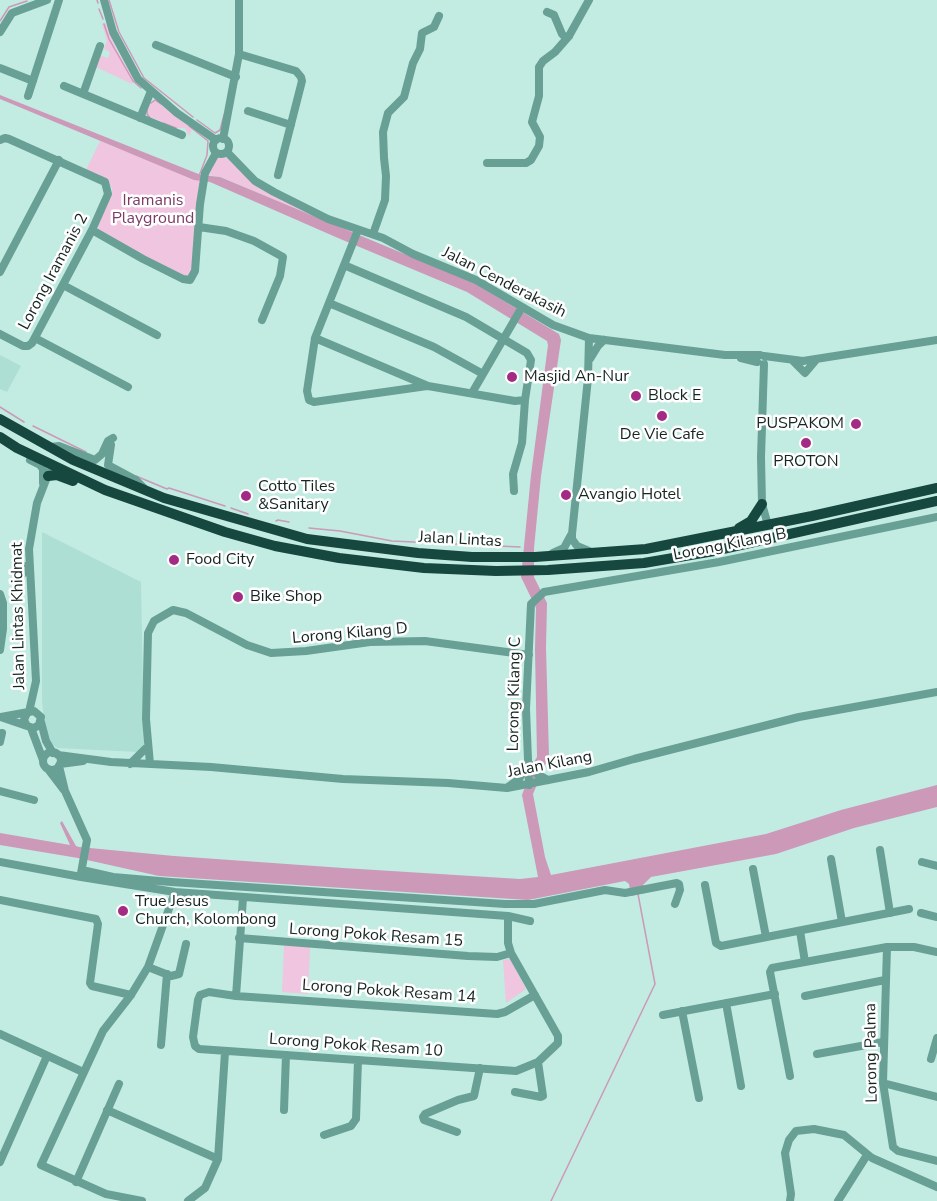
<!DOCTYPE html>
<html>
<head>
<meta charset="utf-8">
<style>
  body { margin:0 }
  canvas { display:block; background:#c2ebe2 }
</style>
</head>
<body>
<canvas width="937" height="1201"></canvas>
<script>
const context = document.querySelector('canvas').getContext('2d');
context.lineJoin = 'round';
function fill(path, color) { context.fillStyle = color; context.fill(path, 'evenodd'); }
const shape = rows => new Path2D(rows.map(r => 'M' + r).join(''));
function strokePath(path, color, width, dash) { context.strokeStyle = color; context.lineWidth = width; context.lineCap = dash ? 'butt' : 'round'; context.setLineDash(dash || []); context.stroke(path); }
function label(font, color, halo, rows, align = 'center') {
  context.font = font + ' "Nunito Sans",sans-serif'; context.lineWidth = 5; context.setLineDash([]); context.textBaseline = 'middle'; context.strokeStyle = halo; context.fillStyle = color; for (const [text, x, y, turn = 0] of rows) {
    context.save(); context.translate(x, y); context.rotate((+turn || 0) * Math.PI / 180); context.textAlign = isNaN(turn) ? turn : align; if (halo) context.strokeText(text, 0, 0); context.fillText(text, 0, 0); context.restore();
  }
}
const built = shape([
  [0,355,21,366,7,392,0,389],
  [42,532,141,582,144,746,138,752,57,748,51,743,45,726,42,702]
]);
const green = shape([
  [106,23,116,48,134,80,132,84,96,67,99,55,108,58,110,52,104,49,107,41,102,24],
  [155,100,192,129,189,136,185,128,177,128,148,116,147,112,150,104],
  [100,141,200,181,191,276,185,277,99,232,97,223,112,192,112,188,106,180,86,170],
  [218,157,228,158,249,180,354,231,354,234,221,177,208,175],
  [284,945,310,947,308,994,282,992],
  [510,959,526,989,506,1003,503,960]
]);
const water = shape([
  [0,95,201,175,220,177,474,283,559,334,561,340,541,476,534,548,534,577,547,603,546,648,549,756,533,794,545,857,551,875,766,834,841,810,937,785,937,807,854,828,776,854,651,877,643,885,645,893,631,896,629,884,625,881,528,900,159,876,78,858,0,845,0,833,70,845,60,823,62,821,76,846,79,847,174,856,343,868,520,879,538,877,522,795,534,762,537,757,535,649,536,608,521,577,531,475,548,345,547,341,467,292,338,238,210,182,194,180,0,99]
]);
const stream = shape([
  [97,0,98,3],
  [109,0,119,32,144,78,193,117],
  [99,9,103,19],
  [0,21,9,7,27,1],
  [104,24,109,39,133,81,141,88],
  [151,103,155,100,161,104],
  [147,110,147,114,150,118],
  [197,120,215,133,220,130,224,115],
  [163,123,176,128],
  [189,126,208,141,207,155,199,176],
  [0,407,24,422],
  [33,426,86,452],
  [136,476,167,489,169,488,225,506],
  [231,508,248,514],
  [276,521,278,520,289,522],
  [309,528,340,531,392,541,520,547],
  [551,1201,655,984,638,894]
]);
const minor = shape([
  [104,0,113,32,138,79,177,113,216,140],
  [547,12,554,15,562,34,565,37,569,36],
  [0,32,12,13,47,0],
  [156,45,236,77],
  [239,54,296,71,301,77,302,81,278,175],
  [0,68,33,81],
  [64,86,182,135],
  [83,94,100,46],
  [28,96,59,0],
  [248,111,291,125],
  [140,118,151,91],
  '213 146a8 8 0 1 1 16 0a8 8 0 1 1-16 0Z',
  [223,139,239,54,239,0],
  [0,140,5,138,9,139,105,182,108,194,92,230,32,343,28,346,23,346,0,334],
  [227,152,255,181,274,192,328,219,383,238,413,254,476,280,553,325,589,338,725,355,760,355],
  [487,163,526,163,531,160,539,146,540,137,532,122,539,96,539,67,543,61,555,52,569,36,589,0],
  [199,227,226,231,254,241,283,257,280,276,262,320],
  [92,230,143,259,183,279,190,280,195,271,200,204,205,173,216,153],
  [358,230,315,338,307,391,309,400,314,402,427,386],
  [373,234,385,200,386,176,384,158,383,132,388,113,404,97,413,63,420,49,422,33,434,27,439,16],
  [0,272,59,160],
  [63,285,157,335],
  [329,303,434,347,483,374],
  [35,338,128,387],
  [315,338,428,386,515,401,525,400,531,360,527,353,466,317,344,265],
  [589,338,588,378,572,534,572,539,577,546,589,551],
  [764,356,803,361,937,340],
  [741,358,757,362],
  [590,359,598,346,604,340],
  [793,361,805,373,816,360],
  [764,364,761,457,762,504,768,525],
  [472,393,522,307],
  [111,445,108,465,136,480,144,488],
  [51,447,59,446,95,460,102,454,108,441,113,438],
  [30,460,40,465,43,469,43,483],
  [514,491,513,474,522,443,525,400],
  [553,553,564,548,571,535],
  [16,576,24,573,26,566],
  [0,594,3,603,3,629,0,650],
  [29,712,36,681,29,549,37,503,49,472],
  [1,717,34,711,41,717,39,725,34,728,27,726,24,720,27,713],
  [1,717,27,726],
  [41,722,46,741,53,753],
  [31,728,43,760],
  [0,742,2,733],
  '43 761a9 9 0 1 1 18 0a9 9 0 1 1-18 0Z',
  [58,755,111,762,211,767,343,779,448,783,507,788,589,772,634,759,799,717,937,692],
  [529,763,537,774,548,780],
  [60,764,83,761],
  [130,764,145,749],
  [150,764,146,719,148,633,154,621,173,610,186,613,247,645,271,653,306,651,370,642,425,641,529,655],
  [59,766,65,791,87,840,81,873],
  [48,769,64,790],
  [529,785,526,709,531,604,544,592,719,562,937,517],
  [508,787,519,779,527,765],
  [0,791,34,800],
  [880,850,890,913],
  [831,859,842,922],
  [0,862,81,877,175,892,508,916,508,943,511,953,558,1036,558,1043,538,1062,516,1071,199,1049,195,1046,193,1037,198,1000,200,995,209,992,236,996,243,898],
  [922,862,937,866],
  [753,869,766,937],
  [82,870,113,877,171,882,505,904,534,904,605,890,625,893,677,883,679,884,680,890,675,904],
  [705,885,716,943,721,946,909,909],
  [0,900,96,919,98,924,90,983,92,986,131,995],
  [921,913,937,917],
  [508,916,530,921],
  [800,931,805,962],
  [239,938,468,956,497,957,511,953],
  [887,947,883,1083,893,1147,898,1151,937,1161],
  [148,967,171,976,179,974,186,944],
  [236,996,497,1014,505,1012,535,995],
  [805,996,885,980],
  [726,1003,741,1086],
  [682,1011,699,1098],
  [663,1015,775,994],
  [0,1034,83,1072],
  [161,1045,167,974],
  [817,1054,883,1042],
  [931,1059,937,1038],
  [790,1076,770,972,772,968,887,947,914,947,937,952],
  [883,1083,937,1097],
  [515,1092,541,1097,543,1096,538,1062],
  [107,1110,218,1159],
  [284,1110,286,1055],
  [457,1132,424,1120,423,1117,425,1114,458,1100,474,1096,480,1068],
  [324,1135,351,1126,356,1119,358,1060],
  [0,1162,47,1056],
  [76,1182,119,1084],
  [142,1201,106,1194,41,1165,103,1031,131,995,148,967,175,892],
  [188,1201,205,1188,218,1159,225,1052],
  [790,1201,791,1194,785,1153,789,1140,796,1131,814,1129,844,1135,872,1158,937,1187],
  [838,1201,867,1155]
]);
const highway = shape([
  [0,419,73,460,164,498,307,539,418,553,472,557,535,557,646,549,812,516,937,488],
  [0,437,17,448,105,490,225,532,275,546,339,558,424,568,496,571,548,570,644,563,714,551,937,501],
  [48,476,57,475,73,481],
  [739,528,751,521,762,504]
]);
const markers = [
  [512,377,6,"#a32b83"],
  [636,396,6,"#a32b83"],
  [662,416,6,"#a32b83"],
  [856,424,6,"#a32b83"],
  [806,443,6,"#a32b83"],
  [566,495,6,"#a32b83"],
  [246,496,6,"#a32b83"],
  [174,560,6,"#a32b83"],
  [238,597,6,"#a32b83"],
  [123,911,6,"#a32b83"]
];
const parkNames = [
  ["Iramanis",153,201],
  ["Playground",153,219]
];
const streetNames = [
  ["Lorong Iramanis 2",54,272,-62],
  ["Jalan Cenderakasih",504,283,27],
  ["Jalan Lintas",460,540,3],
  ["Lorong Kilang B",730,545,-11],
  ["Jalan Lintas Khidmat",19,616,-91],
  ["Lorong Kilang D",350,634,-5],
  ["Lorong Kilang C",515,694,-89],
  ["Jalan Kilang",550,765,-11],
  ["Lorong Pokok Resam 15",376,936,4],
  ["Lorong Pokok Resam 14",389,992,4],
  ["Lorong Pokok Resam 10",356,1046,4],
  ["Lorong Palma",872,1053,-91]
];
const poiNames = [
  ["Masjid An-Nur",524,377],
  ["Block E",648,396],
  ["PUSPAKOM",844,424,"right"],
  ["De Vie Cafe",662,435,"center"],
  ["PROTON",806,462,"center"],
  ["Cotto Tiles",258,487],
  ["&Sanitary",258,505],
  ["Avangio Hotel",578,495],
  ["Food City",186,560],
  ["Bike Shop",250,597],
  ["True Jesus",135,902],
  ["Church, Kolombong",135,920]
];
fill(built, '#addfd4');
fill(green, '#efc5df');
fill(water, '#cc99b9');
strokePath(stream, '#cc99b9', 1.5);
strokePath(minor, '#69a095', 8);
strokePath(highway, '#174840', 10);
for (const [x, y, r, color] of markers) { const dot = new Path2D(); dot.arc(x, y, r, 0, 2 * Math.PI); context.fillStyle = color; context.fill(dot); strokePath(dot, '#fff', 2); }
label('16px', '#7c3c68', '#fff', parkNames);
label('16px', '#152521', '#fff', streetNames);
label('16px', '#152521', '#fff', poiNames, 'left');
</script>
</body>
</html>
